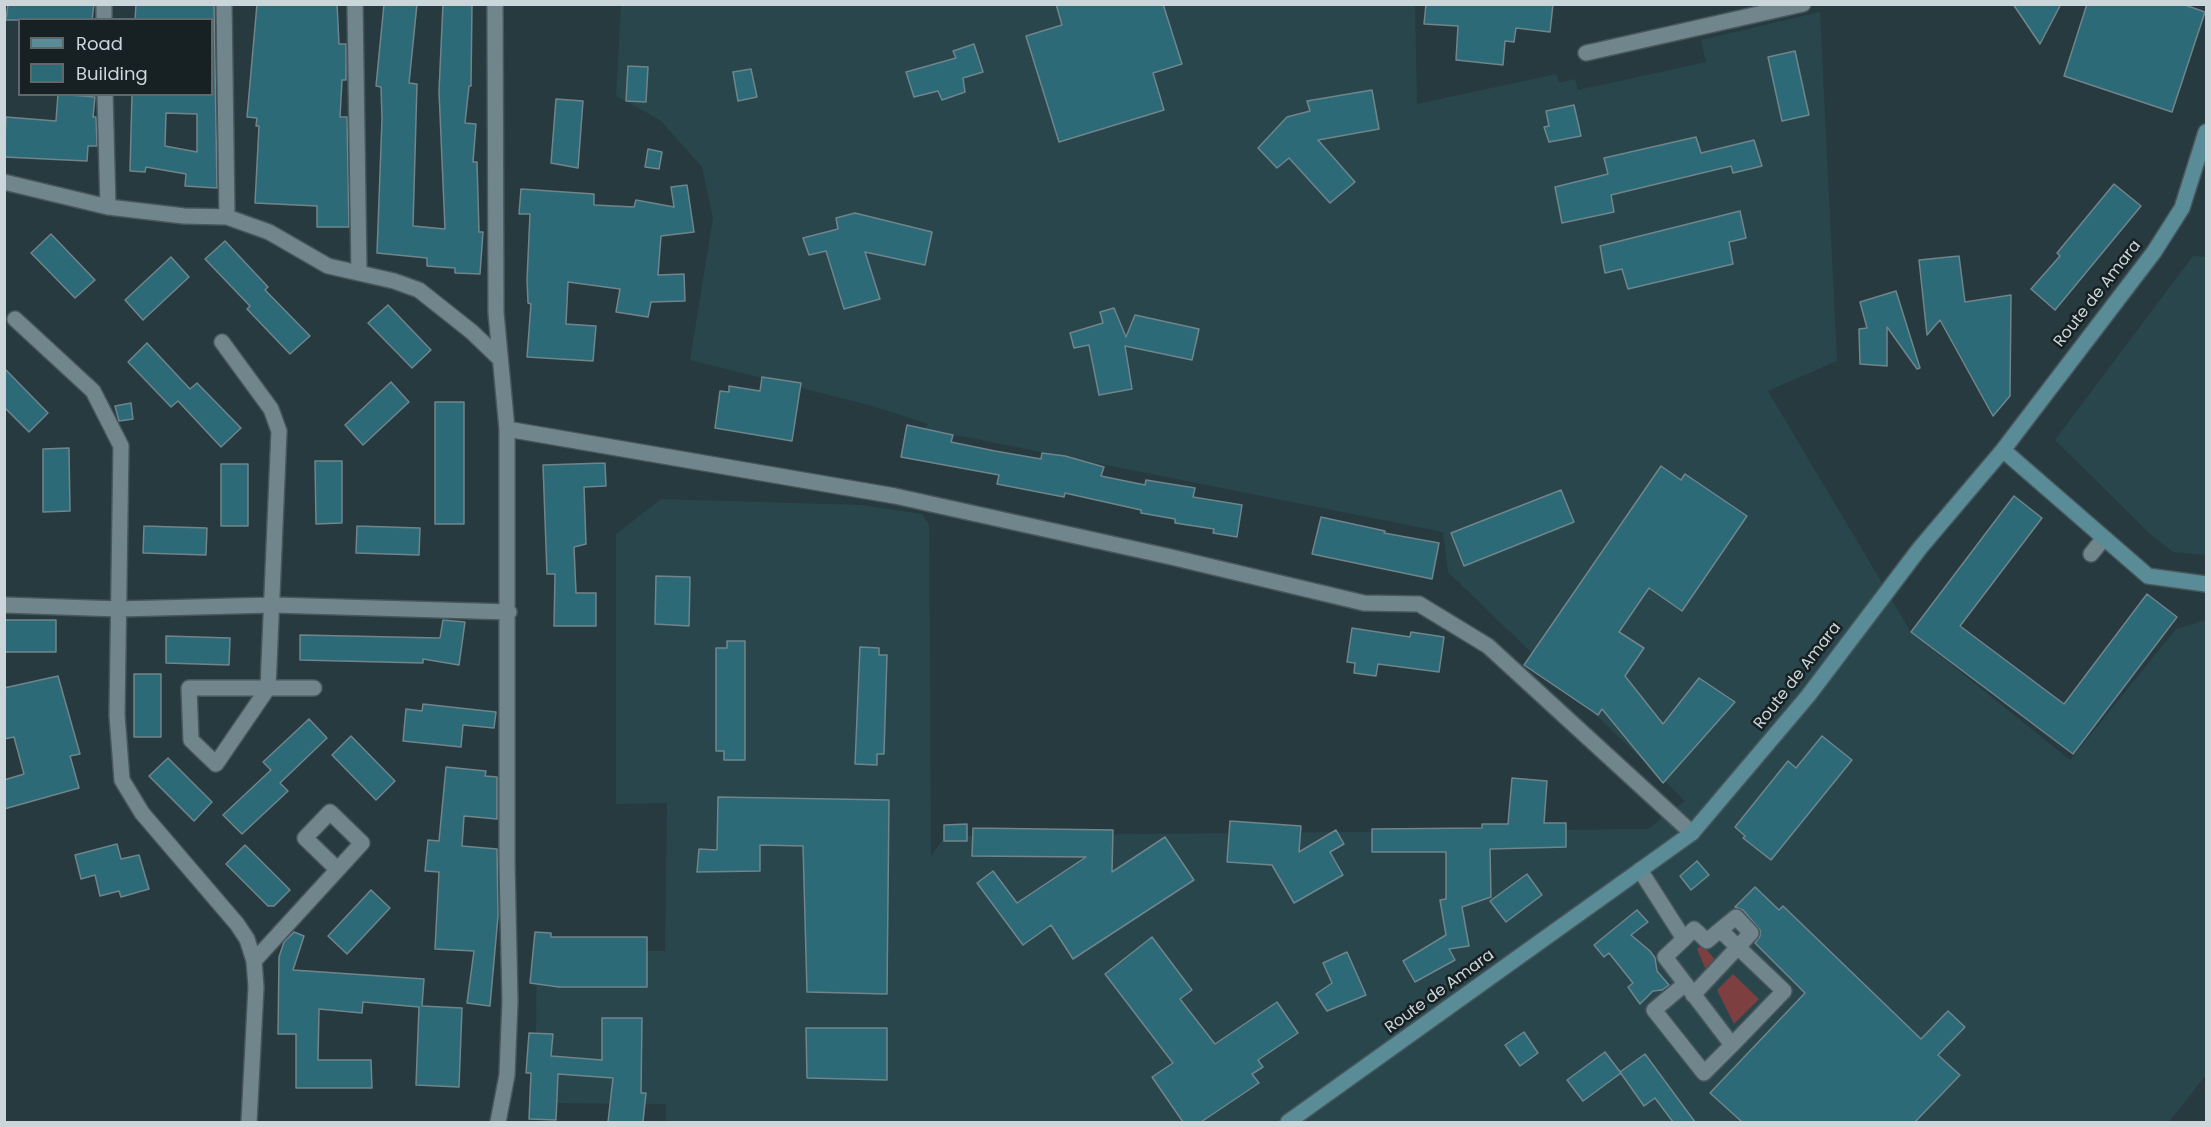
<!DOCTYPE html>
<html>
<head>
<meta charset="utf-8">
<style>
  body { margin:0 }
  #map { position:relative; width:2211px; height:1127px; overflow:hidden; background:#273a3f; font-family:Poppins,sans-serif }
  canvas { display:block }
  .frame { position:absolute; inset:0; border:6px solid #cad6d9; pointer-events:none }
  .legend { position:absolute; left:18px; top:18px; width:195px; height:78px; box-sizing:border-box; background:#172022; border:2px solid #5f696b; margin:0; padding:8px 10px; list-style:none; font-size:18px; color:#cad6d9 }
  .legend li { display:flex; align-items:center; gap:12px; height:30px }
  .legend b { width:30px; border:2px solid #5f696b }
</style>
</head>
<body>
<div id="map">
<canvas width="2211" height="1127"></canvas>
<div class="frame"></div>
<ul class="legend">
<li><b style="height:8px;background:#598c97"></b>Road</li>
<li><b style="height:16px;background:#2c6a78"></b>Building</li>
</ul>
</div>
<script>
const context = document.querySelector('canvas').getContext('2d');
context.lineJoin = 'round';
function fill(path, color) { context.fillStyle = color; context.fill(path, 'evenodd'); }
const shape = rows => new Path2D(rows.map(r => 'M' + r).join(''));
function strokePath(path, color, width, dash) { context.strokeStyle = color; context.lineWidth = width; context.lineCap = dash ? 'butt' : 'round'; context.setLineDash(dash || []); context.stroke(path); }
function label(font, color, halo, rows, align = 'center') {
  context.font = font + ' Poppins,sans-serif'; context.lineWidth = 5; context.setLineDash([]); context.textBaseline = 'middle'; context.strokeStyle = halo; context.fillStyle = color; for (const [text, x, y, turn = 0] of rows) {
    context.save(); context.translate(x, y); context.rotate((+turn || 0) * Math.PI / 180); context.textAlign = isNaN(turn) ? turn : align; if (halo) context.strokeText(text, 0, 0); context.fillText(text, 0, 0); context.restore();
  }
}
const built = shape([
  [621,5,1415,5,1417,104,1556,74,1559,83,1575,79,1578,90,1706,62,1701,40,1820,12,1837,361,1768,391,1911,632,2070,760,2176,629,2206,620,2206,1075,2169,1122,666,1122,666,1104,535,1103,537,951,665,951,667,803,616,804,616,534,661,499,861,505,922,514,929,525,931,856,945,836,1648,829,1685,801,1448,572,1443,532,925,429,928,424,869,405,690,360,713,218,702,167,660,120,616,96],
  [2193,256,2206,257,2206,555,2173,552,2149,533,2055,440]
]);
const green = shape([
  [1702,944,1716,961,1706,970,1697,949],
  [1733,974,1759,999,1734,1024,1717,990]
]);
const building = shape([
  [8,4,94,4,92,20,6,20,8,4],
  [136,4,214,4,217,188,185,186,186,174,146,167,145,172,130,171,132,94,212,94,212,20,135,20,136,4],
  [166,113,197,114,197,152,165,146,166,113],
  [257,4,337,4,339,44,346,44,346,80,342,80,340,117,347,117,349,227,317,227,317,206,255,203,259,126,256,126,257,118,247,117,257,4],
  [384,4,417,4,409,83,417,84,413,226,445,229,439,91,443,4,472,4,471,86,469,86,465,123,476,124,473,162,477,162,479,232,483,232,480,274,455,273,455,268,427,266,427,258,377,253,382,119,381,87,376,86,384,4],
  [1056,4,1163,4,1182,64,1153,73,1164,110,1059,142,1026,36,1062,25,1056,4],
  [1426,4,1553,4,1550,32,1516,28,1514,42,1505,41,1503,65,1456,60,1458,26,1424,24,1426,4],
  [2013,4,2061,4,2040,44,2013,4],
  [2087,4,2182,4,2205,12,2172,112,2064,76,2087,4],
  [974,44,983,72,963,78,965,92,942,100,938,91,914,97,906,72,956,58,953,51,974,44],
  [1795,51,1809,115,1782,121,1768,57,1795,51],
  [628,66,648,67,646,102,626,101,628,66],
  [751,69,757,97,738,101,733,72,751,69],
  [1372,90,1379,129,1318,140,1355,182,1330,203,1289,158,1277,168,1258,148,1287,117,1310,111,1307,101,1372,90],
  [58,94,95,97,93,117,96,117,97,146,88,146,87,161,4,157,6,117,56,121,58,94],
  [556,99,583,101,578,168,551,163,556,99],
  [1574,105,1581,136,1549,142,1544,127,1549,126,1546,111,1574,105],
  [1696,137,1701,153,1754,140,1762,166,1733,173,1731,166,1611,195,1614,212,1562,223,1555,187,1608,174,1604,158,1696,137],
  [648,149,662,152,659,169,645,167,648,149],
  [2114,184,2141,206,2055,310,2031,289,2060,256,2057,253,2114,184],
  [687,185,694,232,661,236,658,275,684,274,685,301,651,302,648,317,616,312,620,289,568,282,566,324,596,326,593,361,527,357,531,304,528,303,527,280,530,214,519,214,521,189,594,194,594,205,634,207,636,200,674,207,671,187,687,185],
  [1740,211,1746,238,1729,242,1733,264,1628,289,1622,269,1605,273,1600,246,1740,211],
  [855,213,932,232,925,265,865,252,880,299,844,309,826,251,809,255,803,238,838,229,836,218,855,213],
  [51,234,95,280,75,298,31,253,51,234],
  [225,241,268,287,265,290,310,336,290,354,247,309,250,306,205,259,225,241],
  [1959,256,1965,302,2011,295,2010,396,1993,416,1940,320,1927,335,1919,260,1959,256],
  [171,257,189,277,143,320,125,300,171,257],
  [1896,291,1920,368,1917,369,1887,327,1887,366,1860,364,1859,329,1867,328,1860,302,1896,291],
  [388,305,431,350,412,368,368,323,388,305],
  [1114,308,1126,337,1135,315,1199,329,1192,360,1125,346,1132,389,1099,395,1089,345,1074,348,1070,333,1103,323,1100,312,1114,308],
  [147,343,190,389,197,383,241,428,221,447,178,401,171,407,128,362,147,343],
  [4,368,48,413,29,432,4,407,4,368],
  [762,377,801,383,792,441,715,428,720,391,729,392,729,386,760,391,762,377],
  [391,382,409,402,363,445,345,425,391,382],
  [435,402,464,402,464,524,435,524,435,402],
  [131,403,133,419,119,421,115,406,131,403],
  [907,425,953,435,951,442,995,451,1041,459,1042,453,1065,456,1104,467,1101,476,1145,485,1146,480,1195,488,1193,497,1242,505,1237,537,1213,533,1214,529,1175,523,1175,519,1141,513,1141,510,1065,493,1064,497,997,484,999,475,901,457,907,425],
  [69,448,70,511,43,512,43,449,69,448],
  [315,461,342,461,342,523,316,524,315,461],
  [605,463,606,486,584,487,586,544,574,547,576,593,596,593,596,626,554,626,555,574,547,574,543,465,605,463],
  [221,464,248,464,248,526,221,526,221,464],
  [1661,466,1681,480,1685,474,1747,516,1682,611,1649,588,1619,632,1644,648,1625,676,1663,724,1699,678,1735,702,1663,783,1602,709,1598,715,1524,665,1661,466],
  [1561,490,1574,522,1464,566,1451,533,1561,490],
  [2014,496,2042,518,1960,626,2064,704,2147,594,2177,617,2073,754,1911,632,2014,496],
  [1321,517,1385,531,1384,533,1439,543,1432,579,1312,554,1321,517],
  [144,526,207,528,206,555,143,553,144,526],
  [357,526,420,528,419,555,356,553,357,526],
  [656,576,690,577,689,626,655,624,656,576],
  [4,620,56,620,56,652,4,652,4,620],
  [443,620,465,622,459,665,423,659,423,663,300,660,300,635,440,638,443,620],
  [1352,628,1410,637,1411,632,1444,637,1439,672,1378,664,1376,676,1354,673,1355,663,1347,662,1352,628],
  [166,636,230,638,229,665,166,663,166,636],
  [727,641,745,641,745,760,724,760,724,751,716,751,716,648,727,648,727,641],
  [860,647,879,648,879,655,887,655,884,754,877,754,877,765,855,764,860,647],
  [134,674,161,674,161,737,134,737,134,674],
  [58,676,80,754,70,756,79,788,4,809,4,780,24,774,14,737,4,739,4,688,58,676],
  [423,704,496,712,494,728,463,725,461,747,403,741,406,709,422,711,423,704],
  [309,719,327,738,280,783,288,791,242,834,223,815,271,770,263,762,309,719],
  [351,736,395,781,376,800,332,755,351,736],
  [1822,736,1852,760,1771,860,1743,838,1745,836,1735,827,1788,761,1796,768,1822,736],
  [168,758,212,802,194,821,149,776,168,758],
  [446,767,486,771,485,776,497,777,497,819,464,816,462,846,497,849,498,916,490,1006,467,1003,474,951,435,949,439,872,425,871,428,840,439,841,446,767],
  [1512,778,1547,781,1544,823,1566,823,1566,847,1490,849,1491,897,1462,907,1469,946,1449,949,1455,960,1415,982,1403,961,1446,935,1440,900,1446,899,1446,852,1372,852,1372,829,1482,828,1482,824,1508,824,1512,778],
  [718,797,889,800,887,994,807,992,803,846,760,845,760,871,697,872,699,849,717,850,718,797],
  [1230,821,1301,826,1299,852,1336,830,1344,844,1330,852,1343,875,1294,903,1272,865,1227,862,1230,821],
  [967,824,967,841,944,841,944,825,967,824],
  [973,828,1113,830,1112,872,1165,837,1194,880,1073,959,1051,925,1023,945,977,883,993,871,1017,903,1086,857,972,856,973,828],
  [117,844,121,859,139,855,149,889,121,897,119,891,100,896,95,875,81,879,75,855,117,844],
  [245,845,290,890,274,906,268,906,226,864,245,845],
  [1697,861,1709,875,1691,890,1680,876,1697,861],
  [1527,874,1542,895,1506,922,1490,901,1527,874],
  [1755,887,1779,910,1783,906,1921,1039,1948,1011,1965,1027,1938,1055,1960,1075,1915,1122,1742,1122,1710,1093,1805,993,1755,943,1760,936,1760,930,1743,910,1735,907,1755,887],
  [371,890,390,908,347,954,328,936,371,890],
  [1637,910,1648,922,1631,935,1650,951,1655,958,1657,971,1669,985,1662,990,1653,991,1640,1004,1628,987,1633,983,1609,953,1604,957,1594,945,1637,910],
  [294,932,304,936,293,970,424,979,422,1006,462,1008,459,1087,416,1085,419,1007,363,1002,362,1013,319,1009,318,1060,371,1060,372,1088,296,1088,296,1034,278,1034,279,957,284,942,294,932],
  [535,932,551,933,551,937,647,937,647,987,559,987,530,983,535,932],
  [1152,937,1192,990,1180,999,1215,1044,1277,1002,1298,1033,1258,1060,1263,1067,1252,1074,1259,1083,1201,1122,1183,1122,1152,1077,1173,1063,1105,974,1152,937],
  [1347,952,1366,995,1327,1011,1316,994,1332,983,1323,963,1347,952],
  [602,1018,642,1018,641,1093,646,1093,643,1122,608,1122,613,1078,558,1074,556,1120,529,1119,531,1073,526,1073,529,1033,553,1034,551,1056,602,1060,602,1018],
  [806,1028,887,1028,887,1080,807,1078,806,1028],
  [1524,1032,1538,1053,1520,1066,1505,1045,1524,1032],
  [1605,1052,1621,1073,1583,1101,1567,1080,1605,1052],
  [1645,1054,1695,1122,1673,1122,1655,1098,1644,1106,1620,1072,1645,1054]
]);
const street = shape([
  [104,4,104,20],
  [224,4,227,217],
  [355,4,359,272],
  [495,4,496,313,507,429,507,863,510,1001,507,1075,498,1122],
  [1586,53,1803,4],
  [105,94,108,207],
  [4,182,108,207,184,216,227,217,269,232,328,266,394,281,419,290,472,332,500,359],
  [15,319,93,391,121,446,117,715,122,780,142,813,237,924,247,939,254,961,256,987,249,1122],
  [222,342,271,409,279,431,268,688,216,764,191,740,189,688,314,688],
  [507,429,895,496,1171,557,1364,603,1419,604,1488,646,1692,833],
  [2091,554,2104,538],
  [4,605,119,609,273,605,509,612],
  [1640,870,1684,939,1665,957,1732,1045,1784,991,1720,930,1707,941,1694,929,1684,939],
  [254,961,362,843,330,812,305,838,337,869],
  [1685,984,1654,1010,1704,1073,1732,1045],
  [1693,995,1751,933,1736,917,1720,930]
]);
const secondary = shape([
  [2003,450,2148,576,2206,584],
  [1288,1122,1692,833,1808,696,1920,548,2003,450,2154,252,2182,208,2206,132]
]);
const streetNames = [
  ["Route de Amara",2098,294,-52],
  ["Route de Amara",1798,676,-52],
  ["Route de Amara",1440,992,-36]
];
fill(built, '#29464c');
fill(green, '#7d3f40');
fill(building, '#2c6a78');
strokePath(building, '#70858b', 1.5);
strokePath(street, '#47575c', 18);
strokePath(secondary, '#47575c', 18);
strokePath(street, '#71868c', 15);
strokePath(secondary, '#598c97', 15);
label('16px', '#cad6d9', '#172022', streetNames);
</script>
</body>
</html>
